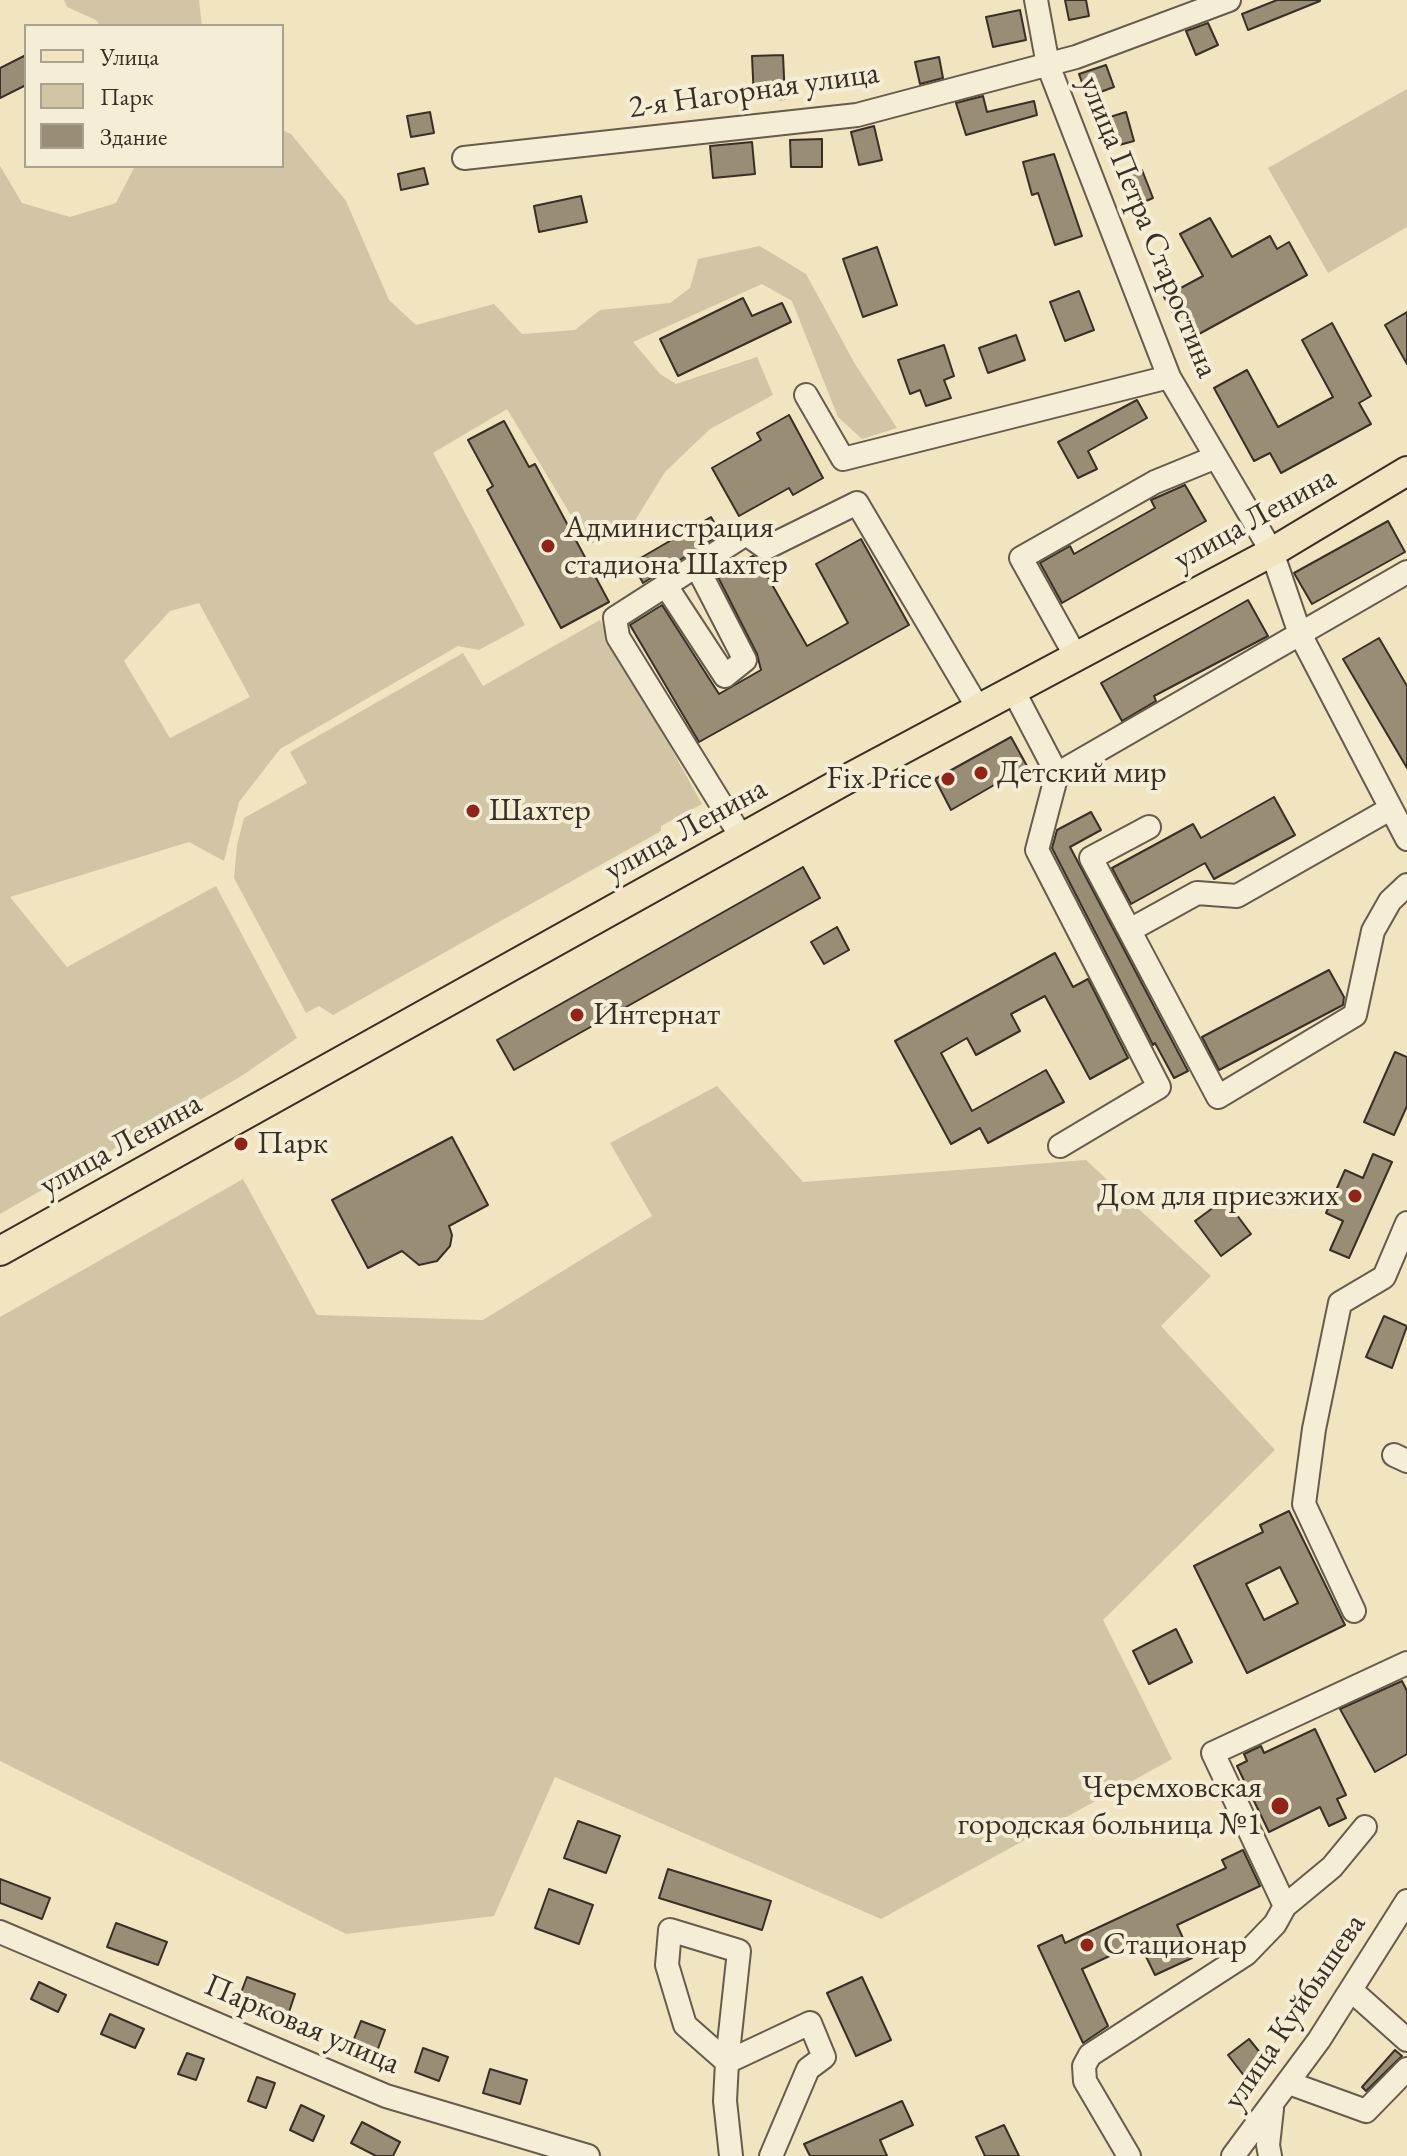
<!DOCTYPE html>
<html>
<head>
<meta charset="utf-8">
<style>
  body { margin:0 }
  #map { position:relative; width:1407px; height:2156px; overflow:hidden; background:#f1e4c0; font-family:"EB Garamond",serif }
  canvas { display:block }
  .legend { position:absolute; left:24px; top:24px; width:260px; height:144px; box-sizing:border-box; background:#f6edd6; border:2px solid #aaa18f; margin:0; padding:10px 14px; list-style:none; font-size:24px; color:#392f25 }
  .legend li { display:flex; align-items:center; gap:16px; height:40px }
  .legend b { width:40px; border:2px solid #aaa18f }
</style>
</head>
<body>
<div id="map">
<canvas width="1407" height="2156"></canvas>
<ul class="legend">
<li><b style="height:10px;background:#f1e4c0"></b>Улица</li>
<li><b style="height:22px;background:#d2c5a6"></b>Парк</li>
<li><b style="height:22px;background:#998d76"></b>Здание</li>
</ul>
</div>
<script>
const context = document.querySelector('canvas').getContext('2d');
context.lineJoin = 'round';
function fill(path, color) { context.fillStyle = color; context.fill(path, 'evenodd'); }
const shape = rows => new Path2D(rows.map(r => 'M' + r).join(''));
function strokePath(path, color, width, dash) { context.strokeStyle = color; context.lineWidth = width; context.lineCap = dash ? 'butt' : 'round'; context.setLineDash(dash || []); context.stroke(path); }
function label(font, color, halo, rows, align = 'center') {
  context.font = font + ' "EB Garamond",serif'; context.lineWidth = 8; context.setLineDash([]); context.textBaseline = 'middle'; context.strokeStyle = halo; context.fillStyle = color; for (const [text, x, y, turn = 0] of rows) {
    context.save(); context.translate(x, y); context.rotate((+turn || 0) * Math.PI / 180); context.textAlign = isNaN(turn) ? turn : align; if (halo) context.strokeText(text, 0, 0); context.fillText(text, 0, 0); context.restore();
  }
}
const green = shape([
  [64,0,199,0,202,26,100,26,96,20,67,7],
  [1407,89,1407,227,1328,273,1268,168],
  [282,130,291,134,346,201,389,300,416,325,494,304,522,334,575,330,600,310,670,303,690,288,698,259,760,246,806,274,855,364,897,428,862,439,838,417,792,301,762,284,633,342,660,374,676,384,757,357,773,395,710,429,665,472,634,522,589,545,507,409,433,453,525,625,479,650,458,646,280,749,239,802,224,861,189,842,10,897,67,967,216,886,297,1038,240,1077,0,1214,0,166,22,203,70,217,116,203,135,166,282,166],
  [199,603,250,697,170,738,124,661,170,611],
  [600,620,702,804,661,826,661,831,333,1015,319,1006,306,1013,234,878,237,845,244,818,307,783,290,752,463,653,483,686],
  [717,1086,803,1182,1086,1160,1211,1276,1161,1326,1275,1450,1103,1620,1172,1759,881,1919,555,1777,494,1916,346,1934,0,1761,0,1317,243,1179,317,1315,483,1320,652,1216,610,1143]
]);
const building = shape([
  [1065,0,1086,0,1089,16,1069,20,1065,0],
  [1277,0,1320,0,1320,1,1248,30,1242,14,1277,0],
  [1020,10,1026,40,993,47,986,17,1020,10],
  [1208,23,1218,45,1196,55,1186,31,1208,23],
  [26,55,26,85,0,98,0,68,26,55],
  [783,55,785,99,754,100,752,56,783,55],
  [939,57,943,78,920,84,915,62,939,57],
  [1106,65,1114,87,1087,97,1079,74,1106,65],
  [983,96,987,112,1034,101,1037,115,966,135,956,103,983,96],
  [430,112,434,133,411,137,407,116,430,112],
  [1126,112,1134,141,1108,148,1100,120,1126,112],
  [874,126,882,160,859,165,851,132,874,126],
  [822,139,822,167,791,167,790,140,822,139],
  [752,142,755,174,713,178,710,146,752,142],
  [1054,154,1082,236,1055,245,1038,193,1032,195,1023,162,1054,154],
  [424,168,428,184,401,190,398,174,424,168],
  [1142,170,1153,198,1130,208,1118,179,1142,170],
  [581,196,587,222,539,232,534,206,581,196],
  [1210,218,1232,257,1270,236,1277,249,1289,242,1307,275,1188,340,1164,297,1203,276,1180,234,1210,218],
  [877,247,897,305,863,317,843,259,877,247],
  [1079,291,1094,330,1065,341,1050,302,1079,291],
  [743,298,752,316,782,303,791,322,678,376,660,339,743,298],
  [1407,312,1407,364,1385,325,1407,312],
  [1332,323,1371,396,1359,403,1371,424,1281,473,1270,453,1254,461,1214,388,1247,370,1278,427,1333,397,1302,340,1332,323],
  [1016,335,1025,360,988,373,979,348,1016,335],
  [944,345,954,376,944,380,951,398,926,406,920,390,910,394,898,360,944,345],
  [1137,400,1147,418,1088,451,1097,469,1078,478,1058,442,1137,400],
  [789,415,823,478,793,495,789,488,739,516,712,468,761,440,757,433,789,415],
  [504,421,529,467,535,464,609,602,561,628,487,490,493,486,468,440,504,421],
  [1185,485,1206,521,1062,603,1040,563,1070,546,1074,554,1155,508,1151,500,1185,485],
  [711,517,721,534,643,583,632,563,711,517],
  [1388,521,1405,552,1312,604,1294,573,1388,521],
  [861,539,909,625,699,742,630,625,662,605,719,694,761,670,757,654,715,571,735,558,738,564,753,556,758,560,807,646,848,623,816,564,861,539],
  [1248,600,1268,636,1154,696,1156,701,1122,721,1101,683,1248,600],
  [1379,638,1407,686,1407,768,1343,659,1379,638],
  [1011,737,1027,766,951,810,935,779,1011,737],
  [1274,797,1295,835,1214,879,1205,863,1131,904,1112,868,1193,824,1201,838,1274,797],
  [1091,812,1101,830,1070,847,1188,1071,1174,1078,1155,1043,1153,1045,1052,848,1057,830,1091,812],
  [803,867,820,898,514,1070,497,1040,803,867],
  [837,927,849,950,824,964,811,942,837,927],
  [1055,953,1073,987,1088,979,1128,1058,1090,1079,1045,996,1011,1014,1020,1031,976,1055,967,1038,941,1053,972,1111,1046,1070,1064,1102,988,1143,980,1128,951,1144,895,1041,1055,953],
  [1329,970,1344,997,1343,1005,1219,1070,1202,1037,1329,970],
  [1395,1052,1407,1057,1407,1106,1394,1135,1364,1122,1395,1052],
  [452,1137,488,1205,449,1226,452,1235,450,1246,437,1261,419,1265,402,1251,368,1268,332,1200,452,1137],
  [1373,1154,1392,1162,1349,1258,1330,1250,1343,1221,1326,1213,1345,1170,1363,1178,1373,1154],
  [1225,1199,1251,1234,1221,1256,1195,1221,1225,1199],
  [1384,1316,1407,1326,1392,1368,1366,1357,1384,1316],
  [1289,1511,1345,1625,1247,1673,1194,1566,1263,1532,1260,1525,1289,1511],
  [1280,1567,1298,1603,1264,1620,1246,1584,1280,1567],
  [1176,1629,1192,1662,1149,1684,1133,1651,1176,1629],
  [1402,1681,1407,1691,1407,1754,1375,1772,1340,1709,1402,1681],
  [1315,1729,1346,1795,1337,1799,1346,1818,1329,1826,1320,1807,1269,1832,1237,1766,1247,1761,1244,1754,1261,1746,1264,1753,1315,1729],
  [578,1821,620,1836,606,1873,564,1858,578,1821],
  [1243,1850,1260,1886,1177,1925,1192,1958,1155,1975,1139,1942,1082,1969,1108,2026,1083,2043,1038,1946,1062,1935,1065,1943,1226,1868,1222,1860,1243,1850],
  [668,1869,771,1901,762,1930,659,1898,668,1869],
  [0,1879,50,1898,42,1919,0,1903,0,1879],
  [549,1889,593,1905,579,1944,535,1928,549,1889],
  [116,1923,167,1942,158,1965,107,1947,116,1923],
  [247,1977,295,1994,288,2015,239,1998,247,1977],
  [862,1977,891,2040,856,2056,827,1993,862,1977],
  [39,1982,66,1995,58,2012,31,1999,39,1982],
  [110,2014,144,2029,135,2048,101,2034,110,2014],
  [361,2021,385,2030,376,2054,352,2044,361,2021],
  [1249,2039,1266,2060,1245,2077,1228,2055,1249,2039],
  [423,2048,448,2057,439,2081,415,2072,423,2048],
  [1395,2050,1402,2056,1366,2091,1362,2087,1395,2050],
  [187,2053,204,2059,196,2080,178,2074,187,2053],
  [490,2069,527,2080,520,2104,483,2093,490,2069],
  [257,2077,275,2083,266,2108,248,2101,257,2077],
  [902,2101,913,2125,880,2140,887,2156,810,2156,804,2144,902,2101],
  [301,2105,324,2116,313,2141,290,2130,301,2105],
  [362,2122,400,2142,393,2156,376,2156,351,2143,362,2122],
  [1004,2125,1019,2156,985,2156,976,2137,1004,2125]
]);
const minor = shape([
  [1036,0,1048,65,1169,377,1272,552,1300,634,1407,839],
  [464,158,857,115,1076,57,1229,0],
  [806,395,843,459,1169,377],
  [666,586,725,676,745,660,697,567],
  [1075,655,1021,558,1155,482,1216,457],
  [1013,690,1057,774,1037,850,1159,1087,1060,1146],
  [1057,774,1407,572],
  [1149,827,1091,858,1218,1097,1355,1015,1373,931,1390,901,1407,885],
  [742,838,618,637,615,618,746,534,766,548,857,503,978,708],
  [1130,930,1197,893,1237,896,1390,809],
  [1394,1455,1407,1461],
  [1354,1611,1304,1504,1314,1429,1340,1303,1384,1277,1407,1223],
  [1285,1906,1332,1867,1365,1827],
  [0,1932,386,2096,588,2156],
  [1351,1990,1407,2040],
  [1289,2083,1366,2111,1407,2069],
  [731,2156,725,2101,727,2062,739,1951,670,1930,667,1965,685,2025,727,2062,810,2023,824,2057,808,2069,771,2156],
  [1129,2156,1085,2081,1084,2066,1090,2055,1246,1954,1275,1924,1285,1906,1213,1753,1407,1663],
  [1233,2156,1319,2040,1407,1901],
  [1270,2156,1268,2145,1272,2109]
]);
const major = shape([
  [0,1251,849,778,1272,552,1407,471]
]);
const markers = [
  [548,546,8,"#8f2418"],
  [981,773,8,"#8f2418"],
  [948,779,8,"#8f2418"],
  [473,811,8,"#8f2418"],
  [577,1015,8,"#8f2418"],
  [241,1144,8,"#8f2418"],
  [1355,1196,8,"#8f2418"],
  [1280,1806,10,"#8f2418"],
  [1087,1945,8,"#8f2418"]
];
const streetNames = [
  ["2-я Нагорная улица",754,91,-8],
  ["улица Петра Старостина",1148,227,68],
  ["улица Ленина",1255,519,-29],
  ["улица Ленина",686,830,-29],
  ["улица Ленина",121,1145,-29],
  ["улица Куйбышева",1295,2012,-56],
  ["Парковая улица",302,2025,23]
];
const poiNames = [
  ["Администрация",564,528],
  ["стадиона Шахтер",564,565],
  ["Детский мир",997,773],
  ["Fix Price",932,779,"right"],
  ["Шахтер",489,811],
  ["Интернат",593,1015],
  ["Парк",257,1144],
  ["Дом для приезжих",1339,1196,"right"],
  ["Черемховская",1262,1788,"right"],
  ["городская больница №1",1262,1825,"right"],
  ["Стационар",1103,1945]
];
fill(green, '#d2c5a6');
fill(building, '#998d76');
strokePath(building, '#392f25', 2);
strokePath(minor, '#675c4c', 26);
strokePath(major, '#392f25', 32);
strokePath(minor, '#f6edd6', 22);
strokePath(major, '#f1e4c0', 28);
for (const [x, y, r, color] of markers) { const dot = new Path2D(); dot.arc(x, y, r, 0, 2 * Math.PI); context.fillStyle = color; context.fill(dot); strokePath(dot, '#f6edd6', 3); }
label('32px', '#392f25', '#f6edd6', streetNames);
label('32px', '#392f25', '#f6edd6', poiNames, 'left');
</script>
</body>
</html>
